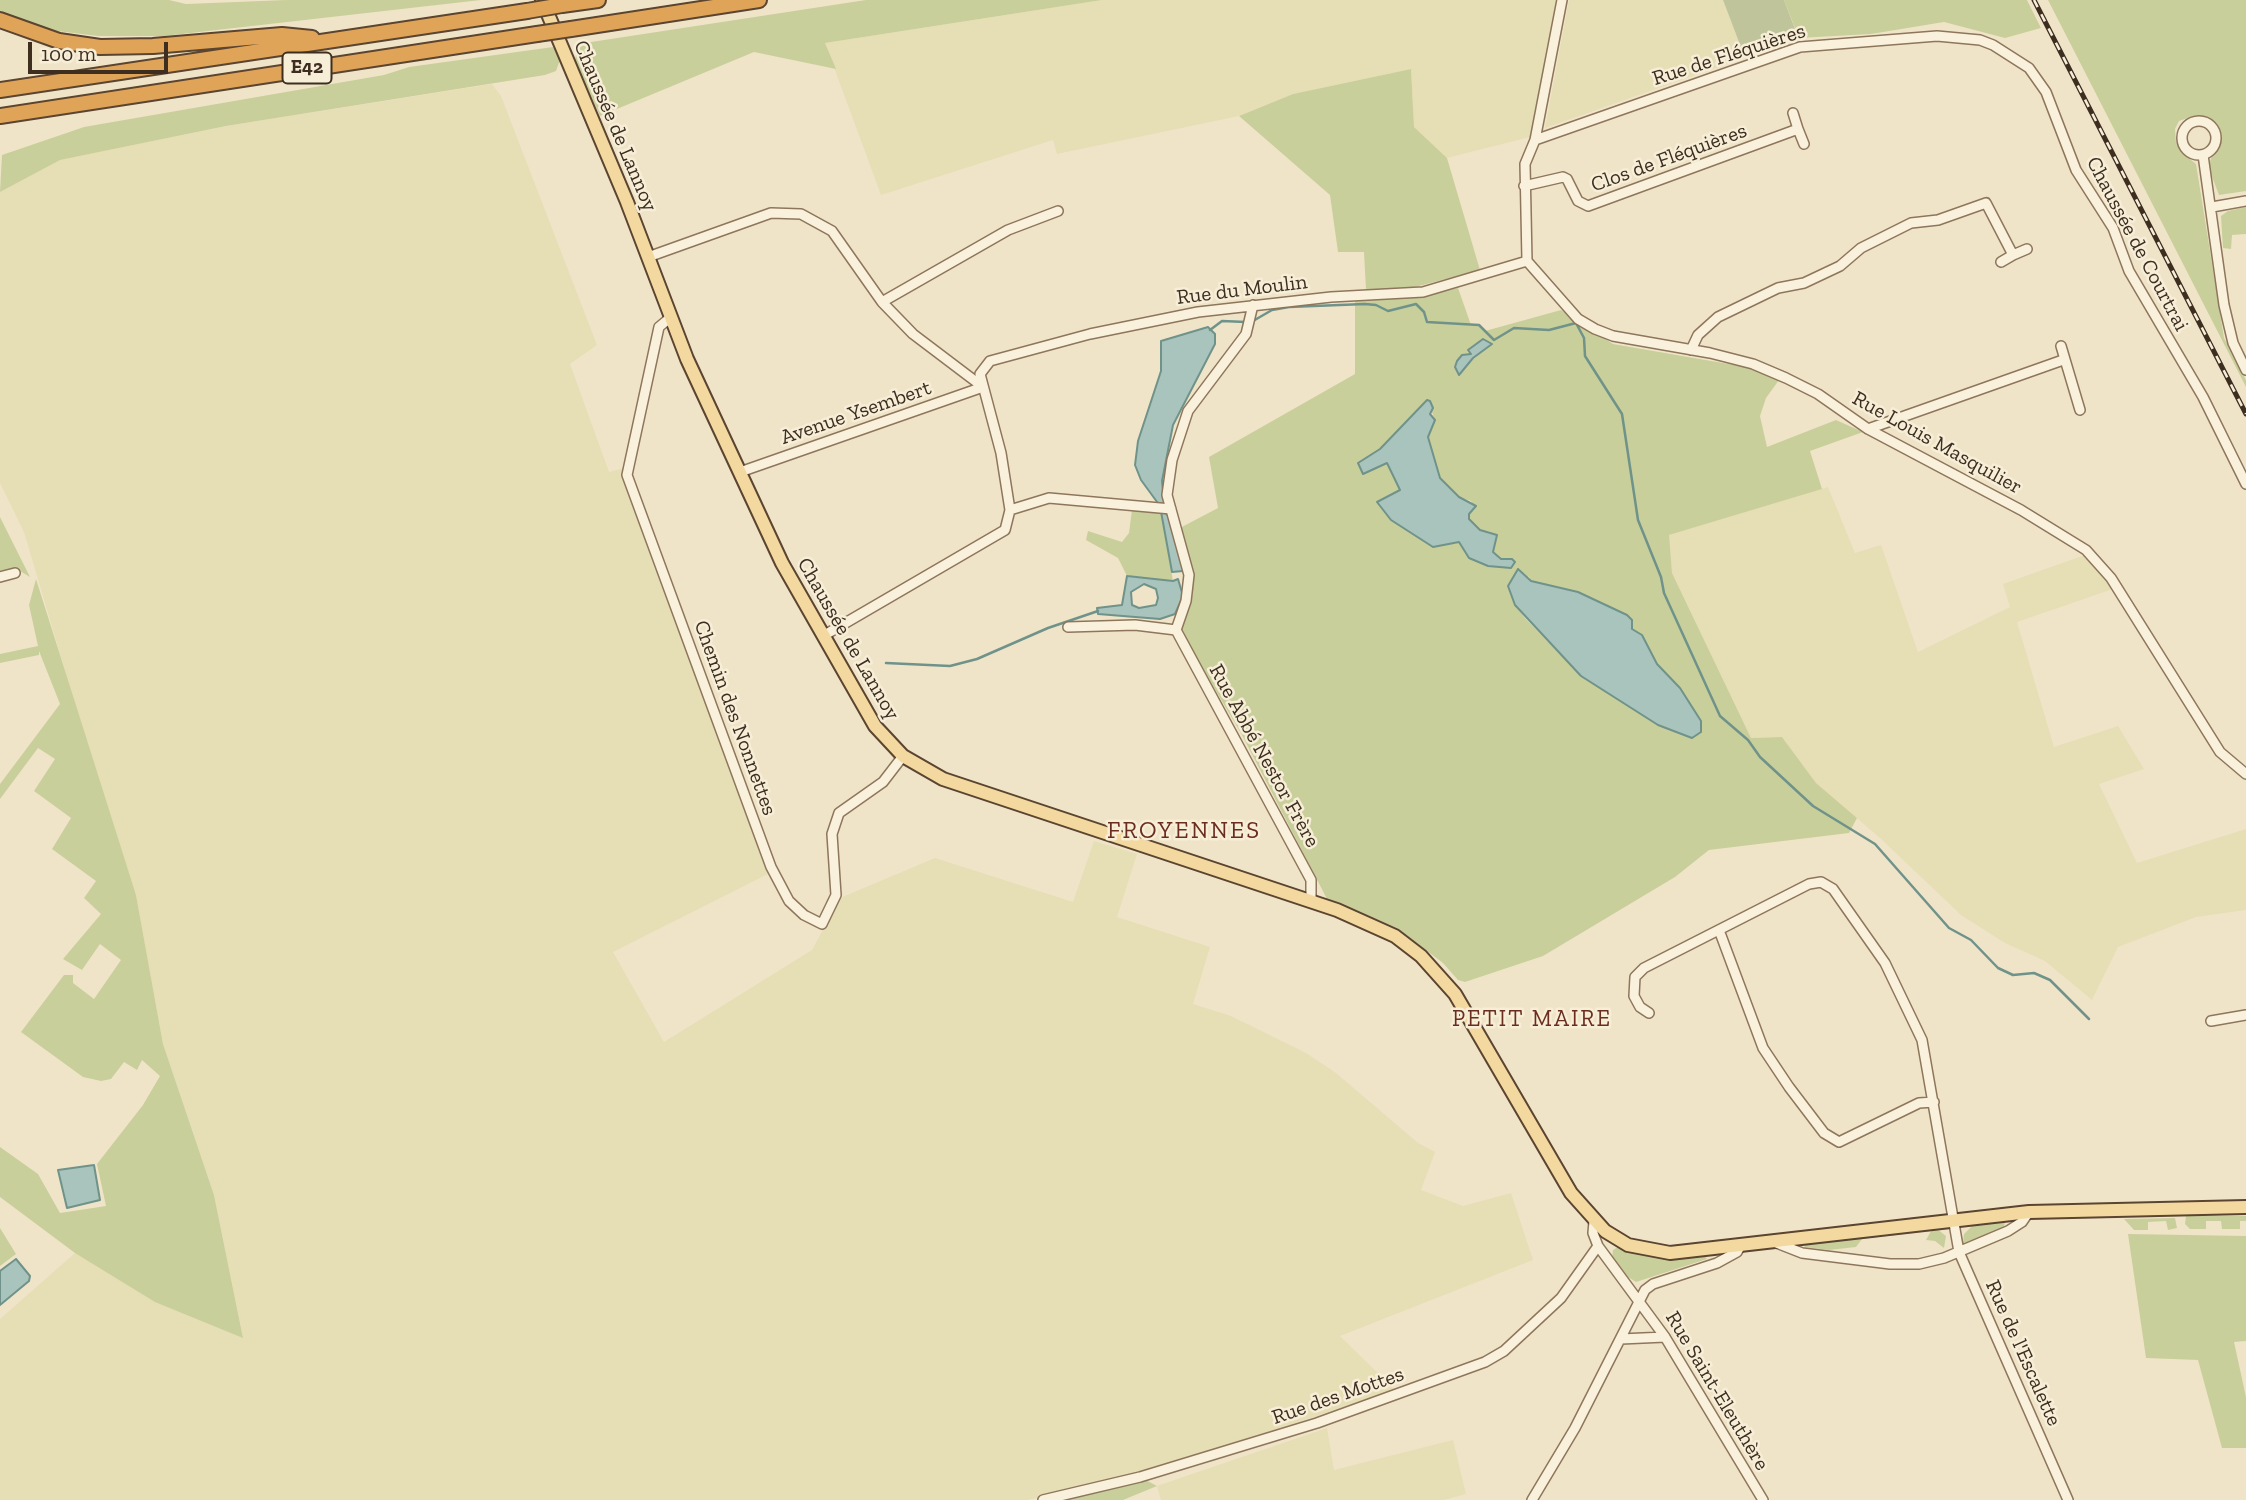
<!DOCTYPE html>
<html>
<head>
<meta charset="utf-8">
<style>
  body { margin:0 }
  #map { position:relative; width:2246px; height:1500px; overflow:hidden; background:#f0e4c8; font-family:"Zilla Slab",serif }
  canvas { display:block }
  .scale { position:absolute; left:28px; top:42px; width:140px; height:32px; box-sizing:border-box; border:4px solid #3d2e20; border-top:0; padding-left:9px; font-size:21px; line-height:24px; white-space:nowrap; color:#3d2e20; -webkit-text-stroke:5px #f7eed8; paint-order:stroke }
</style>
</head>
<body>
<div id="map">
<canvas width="2246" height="1500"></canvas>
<div class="scale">100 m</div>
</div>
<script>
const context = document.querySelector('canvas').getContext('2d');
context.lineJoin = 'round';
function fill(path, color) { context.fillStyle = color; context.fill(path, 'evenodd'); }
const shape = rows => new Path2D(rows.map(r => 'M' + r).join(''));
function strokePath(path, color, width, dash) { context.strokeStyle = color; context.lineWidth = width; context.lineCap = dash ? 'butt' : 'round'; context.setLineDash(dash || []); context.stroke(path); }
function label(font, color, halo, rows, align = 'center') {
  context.font = font + ' "Zilla Slab",serif'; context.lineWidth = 5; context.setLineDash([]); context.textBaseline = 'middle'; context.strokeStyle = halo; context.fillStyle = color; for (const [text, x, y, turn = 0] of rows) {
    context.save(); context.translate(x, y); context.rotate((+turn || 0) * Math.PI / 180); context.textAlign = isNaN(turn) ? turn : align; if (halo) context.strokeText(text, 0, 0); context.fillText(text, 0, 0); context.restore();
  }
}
const farmland = shape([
  [1102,0,1558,0,1530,137,1447,158,1414,127,1411,69,1293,94,1239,116,1057,154,1053,140,881,195,825,43],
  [1569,0,1723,0,1742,50,1741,59,1545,128],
  [492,84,501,96,597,345,570,364,609,472,624,468,767,866,768,874,613,952,664,1042,812,950,840,898,935,858,1073,902,1094,841,1137,854,1117,917,1210,947,1193,1004,1231,1016,1306,1053,1336,1073,1418,1143,1435,1152,1421,1190,1463,1206,1511,1193,1533,1260,1340,1336,1395,1390,1157,1469,1028,1500,0,1500,0,1319,75,1253,243,1337,214,1195,163,1044,136,895,87,745,24,532,0,483,0,192,59,160,226,126],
  [1828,487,1855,553,1881,545,1918,652,2010,607,2003,584,2085,555,2104,574,2113,589,2017,622,2054,747,2118,726,2144,769,2099,784,2137,863,2246,829,2246,910,2196,917,2118,947,2092,1000,2045,961,2005,943,1961,915,1880,838,1816,783,1782,737,1751,738,1672,573,1668,535],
  [1327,1428,1334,1470,1453,1440,1466,1494,1444,1500,1161,1500,1157,1486]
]);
const green = shape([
  [0,0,169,0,186,4,286,0,481,0,164,36,98,36,49,30,0,15],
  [866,0,1102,0,825,43,836,69,754,52,600,116,575,60,578,44],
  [1784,0,2027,0,2041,28,2005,38,1944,22,1871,34,1799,38],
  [2048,0,2246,0,2246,191,2219,195,2208,166,2220,137,2217,124,2196,115,2179,121,2175,129,2176,143,2181,152,2196,164,2224,338,2246,380,2246,387],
  [553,47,560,60,556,71,545,75,226,126,60,160,0,192,2,155,84,127,384,75,409,67],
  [1411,69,1414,127,1447,158,1480,270,1415,287,1366,290,1364,252,1338,252,1330,195,1239,116,1293,94],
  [2246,207,2246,234,2232,235,2231,249,2223,248,2221,216,2228,211],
  [1458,288,1471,325,1479,325,1485,331,1561,310,1613,344,1746,367,1779,380,1766,398,1760,416,1767,447,1836,420,1863,432,1810,451,1822,489,1669,535,1672,573,1751,738,1782,737,1816,783,1857,818,1849,833,1709,850,1675,877,1543,956,1465,982,1458,980,1443,963,1397,928,1327,899,1242,735,1179,629,1189,581,1178,529,1218,508,1209,457,1355,374,1355,300,1409,298],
  [1427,400,1435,420,1428,437,1440,478,1459,497,1471,501,1474,510,1469,513,1469,519,1480,530,1490,532,1493,553,1500,559,1512,559,1501,567,1459,542,1453,544,1391,520,1401,491,1387,462,1358,464,1380,449],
  [1529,576,1530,581,1642,635,1657,664,1681,688,1671,729,1658,725,1581,676,1525,618,1515,605],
  [1132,510,1161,511,1173,581,1127,576,1118,558,1086,540,1088,531,1122,542,1129,533],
  [0,517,30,577,15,568,0,571],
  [36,579,136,895,163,1044,214,1195,243,1338,155,1302,75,1253,0,1197,0,1147,38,1174,60,1213,106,1206,97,1164,143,1105,160,1076,142,1060,137,1070,124,1062,111,1079,101,1081,83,1077,21,1032,64,975,73,975,73,983,94,999,121,960,100,944,82,970,63,959,101,914,84,898,96,881,52,849,71,818,34,791,55,759,38,748,0,799,0,784,60,704,39,651,39,655,0,663,0,654,38,646,29,605],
  [2186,1216,2246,1216,2246,1221,2240,1221,2240,1229,2222,1229,2221,1221,2206,1221,2206,1229,2190,1229,2185,1224],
  [2175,1218,2177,1228,2168,1230,2166,1221,2148,1222,2148,1230,2134,1230,2124,1219],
  [2005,1221,2004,1228,1972,1244,1963,1243,1964,1234,1974,1224],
  [0,1228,16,1254,0,1266],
  [1937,1229,1946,1236,1944,1248,1935,1241,1926,1240,1931,1231,1862,1239,1856,1247,1829,1250,1805,1247,1805,1245],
  [2128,1234,2246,1236,2246,1341,2234,1342,2246,1397,2246,1448,2222,1448,2198,1360,2146,1358],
  [1618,1247,1652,1257,1705,1256,1707,1259,1636,1282,1628,1277,1612,1257,1613,1250],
  [1140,1477,1157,1486,1123,1500,1047,1500]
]);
const cemetery = shape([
  [1723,0,1784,0,1795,29,1742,50]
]);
const water = shape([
  [1208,327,1215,334,1215,344,1173,425,1162,481,1165,512,1172,521,1186,564,1183,571,1172,572,1160,506,1141,480,1135,465,1138,441,1161,371,1161,341,1208,327],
  [1483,339,1492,344,1473,358,1459,375,1455,367,1457,361,1462,355,1471,354,1468,350,1483,339],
  [1427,400,1430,401,1433,408,1430,414,1435,420,1428,437,1440,478,1459,497,1476,506,1469,514,1469,519,1480,530,1497,535,1493,552,1501,559,1512,559,1515,562,1511,568,1488,566,1469,558,1459,542,1433,547,1391,520,1377,502,1400,490,1387,463,1363,474,1358,463,1380,449,1427,400],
  [1518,569,1531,581,1578,592,1627,615,1632,620,1632,629,1642,635,1657,664,1680,688,1701,721,1701,732,1692,738,1658,725,1581,676,1515,605,1508,586,1518,569],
  [1127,576,1173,581,1178,579,1183,596,1175,614,1160,619,1098,614,1097,608,1122,605,1127,576],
  [1144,584,1156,589,1158,598,1156,605,1139,608,1132,605,1131,592,1144,584],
  [94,1165,100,1200,67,1208,58,1170,94,1165],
  [16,1259,30,1276,29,1281,0,1305,0,1271,16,1259]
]);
const stream = shape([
  [1253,321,1272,310,1289,307,1365,304,1376,305,1388,311,1416,304,1424,312,1427,322,1479,325,1494,340,1514,328,1549,330,1576,323,1584,338,1585,356,1622,414,1638,520,1661,577,1664,593,1720,716,1748,740,1760,757,1813,806,1875,844,1949,928,1971,940,1998,968,2013,975,2034,973,2050,980,2089,1019],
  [1210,330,1222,321,1246,322],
  [886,663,950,666,977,659,1048,628,1098,611]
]);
const minor = shape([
  '2182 138a17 17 0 1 1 34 0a17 17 0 1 1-34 0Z',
  [1798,129,1804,144],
  [1535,140,1800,47,1937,36,1980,40,1993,45,2029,68,2046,92,2076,170,2113,228,2129,271,2203,397,2246,484],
  [2203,155,2224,305,2233,343,2246,370],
  [1524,186,1563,177,1567,179,1578,201,1588,206,1798,129,1793,113],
  [2212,207,2246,201],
  [648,257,771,213,801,214,832,231,882,302,913,334,983,387],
  [1527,261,1578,319,1595,329,1613,336,1710,353,1753,364,1786,378,1818,394,1868,429,2021,510,2086,550,2111,578,2220,752,2246,774],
  [1527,261,1525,164,1535,140,1562,0],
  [2001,262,2013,255],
  [882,302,1008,230,1058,211],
  [1253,305,1246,334,1188,411,1172,460,1167,495,1189,575,1186,601,1176,630,1311,880,1311,902],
  [671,317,659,327,627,475,771,867,789,901,804,915,822,924,836,895,832,834,839,813,883,782,903,756],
  [2061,346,2080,410],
  [1691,350,1698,335,1718,317,1778,288,1804,283,1840,266,1861,248,1911,223,1938,220,1986,203,2013,255,2027,249],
  [1868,429,2063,360],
  [740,472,983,387],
  [1010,510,1049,498,1171,509],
  [0,577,15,573],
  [1068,627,1135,625,1176,630],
  [823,636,1005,530,1010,510,1001,453,980,374,990,361,1090,334,1198,312,1331,297,1423,292,1527,261],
  [1719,930,1763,1048,1789,1087,1824,1133,1839,1142,1919,1103,1934,1102],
  [1649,1013,1640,1007,1634,996,1635,977,1644,968,1809,884,1821,882,1833,889,1885,963,1922,1040,1959,1252,2068,1500],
  [2211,1021,2246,1015],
  [1594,1221,1593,1233,1598,1246,1665,1337,1763,1500],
  [1774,1242,1802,1253,1890,1264,1919,1264,1944,1258,2008,1231,2022,1222,2029,1212],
  [1621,1339,1665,1337],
  [1043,1500,1140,1477,1317,1423,1485,1362,1504,1351,1561,1298,1598,1246],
  [1532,1500,1575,1428,1645,1290,1653,1284,1717,1263,1737,1252,1741,1245]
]);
const major = shape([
  [542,0,627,202,687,359,782,563,875,726,903,756,943,779,1337,910,1395,936,1421,956,1455,994,1571,1193,1605,1231,1628,1245,1670,1253,2029,1212,2246,1207]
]);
const highway = shape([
  [562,5,598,0],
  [0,20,59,41,100,47,153,46,282,35,312,38],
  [571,29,759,0],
  [0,90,527,11],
  [0,116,537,34]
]);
const rail = shape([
  [2034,0,2246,414]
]);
const highwayBridge = shape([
  [527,11,562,5],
  [537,34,571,29]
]);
const shields = [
  [307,68,49]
];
const shieldNames = [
  ["E42",307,68]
];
const streetNames = [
  ["Rue de Fléquières",1729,55,-18],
  ["Chaussée de Lannoy",615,126,67],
  ["Clos de Fléquières",1669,158,-20],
  ["Chaussée de Courtrai",2137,244,62],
  ["Rue du Moulin",1242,290,-7],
  ["Avenue Ysembert",856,413,-19],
  ["Rue Louis Masquilier",1937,443,29],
  ["Chaussée de Lannoy",848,639,60],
  ["Chemin des Nonnettes",735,718,70],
  ["Rue Abbé Nestor Frère",1264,756,61],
  ["Rue de l'Escalette",2023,1353,66],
  ["Rue Saint-Eleuthère",1717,1391,59],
  ["Rue des Mottes",1338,1396,-19]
];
const neighbourhoodNames = [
  ["PETIT MAIRE",1532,1019]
];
const quarterNames = [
  ["FROYENNES",1184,831]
];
fill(farmland, '#e6deb5');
fill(green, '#c9cf9b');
fill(cemetery, '#bfc49a');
fill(water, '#a9c4bc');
strokePath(water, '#6f938a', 2);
strokePath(stream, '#6f938a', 2.5);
strokePath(minor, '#8d765c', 12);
strokePath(major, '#5b4430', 16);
strokePath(highway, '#5b4430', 18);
strokePath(minor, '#faf1dc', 9);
strokePath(major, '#f3d9a0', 12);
strokePath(highway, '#e0a458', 14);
strokePath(rail, '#3d2e20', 5);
strokePath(rail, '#f7eed8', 2.5, [8]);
strokePath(highwayBridge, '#5b4430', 18, []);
strokePath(highwayBridge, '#e0a458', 14);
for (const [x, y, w] of shields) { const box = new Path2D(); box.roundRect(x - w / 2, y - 15.5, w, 31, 5); context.fillStyle = '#f7eed8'; context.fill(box); strokePath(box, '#3d2e20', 2); }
label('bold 19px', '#3d2e20', null, shieldNames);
label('21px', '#3d2e20', '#f7eed8', streetNames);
context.letterSpacing = '2px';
label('23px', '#6b2e1e', '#f7eed8', neighbourhoodNames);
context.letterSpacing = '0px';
context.letterSpacing = '2px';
label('24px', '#6b2e1e', '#f7eed8', quarterNames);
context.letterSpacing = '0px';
</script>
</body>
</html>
